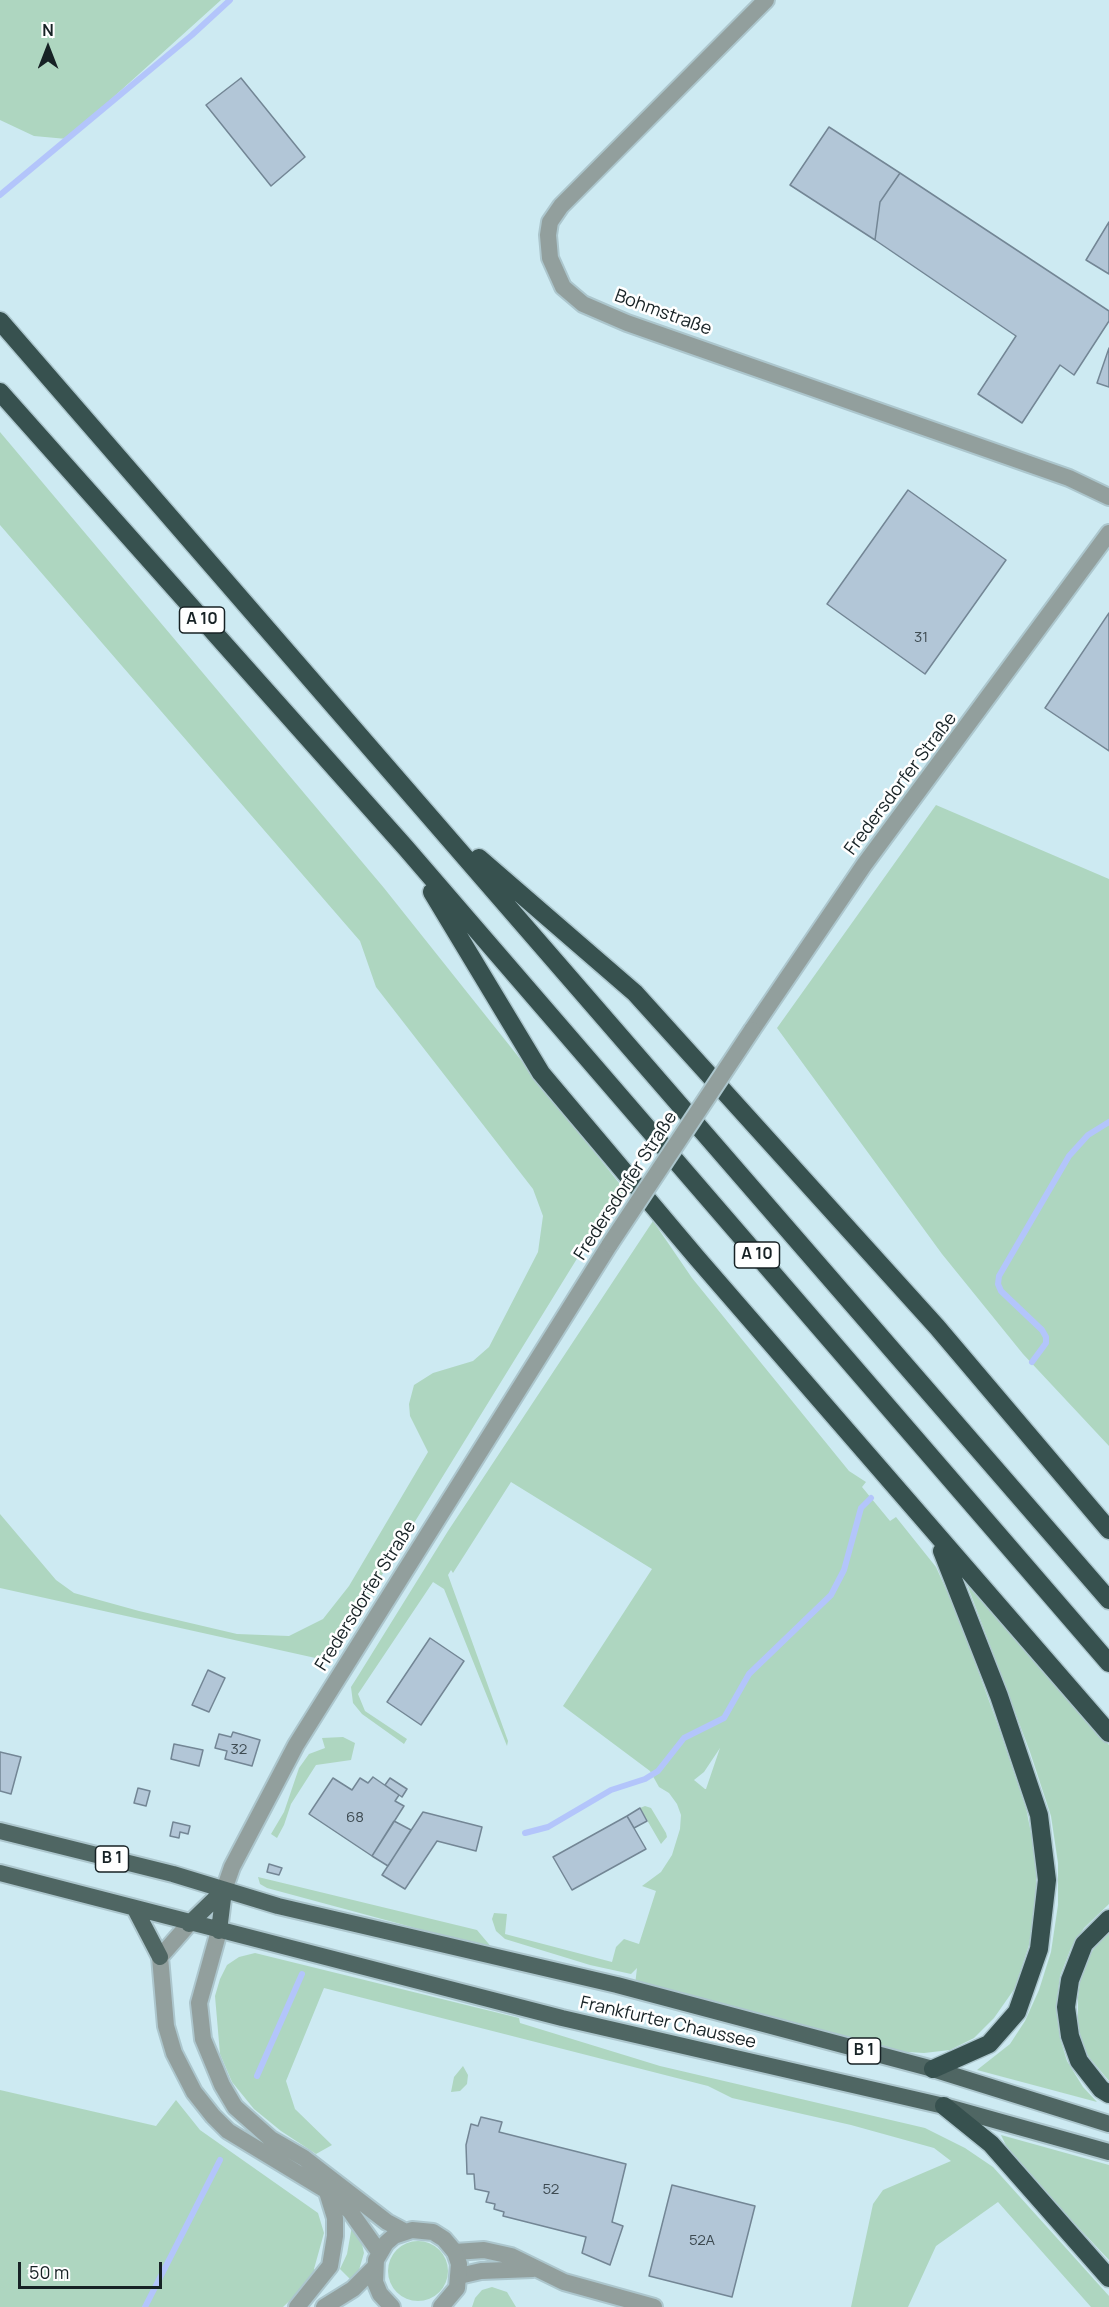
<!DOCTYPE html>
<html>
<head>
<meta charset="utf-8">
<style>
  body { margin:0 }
  #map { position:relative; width:1109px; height:2307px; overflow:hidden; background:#cdeaf2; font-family:Manrope,sans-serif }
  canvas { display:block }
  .north { position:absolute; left:18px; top:18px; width:60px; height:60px; -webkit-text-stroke:4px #fff; paint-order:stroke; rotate:0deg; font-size:16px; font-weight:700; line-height:24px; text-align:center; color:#172225 }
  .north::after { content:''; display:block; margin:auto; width:21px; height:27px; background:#172225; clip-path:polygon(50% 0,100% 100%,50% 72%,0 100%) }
  .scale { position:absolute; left:18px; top:2262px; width:144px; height:27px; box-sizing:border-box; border:3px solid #172225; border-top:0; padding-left:8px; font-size:18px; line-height:21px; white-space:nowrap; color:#172225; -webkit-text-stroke:4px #fff; paint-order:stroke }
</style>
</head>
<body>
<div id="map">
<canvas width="1109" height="2307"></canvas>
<div class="north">N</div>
<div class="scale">50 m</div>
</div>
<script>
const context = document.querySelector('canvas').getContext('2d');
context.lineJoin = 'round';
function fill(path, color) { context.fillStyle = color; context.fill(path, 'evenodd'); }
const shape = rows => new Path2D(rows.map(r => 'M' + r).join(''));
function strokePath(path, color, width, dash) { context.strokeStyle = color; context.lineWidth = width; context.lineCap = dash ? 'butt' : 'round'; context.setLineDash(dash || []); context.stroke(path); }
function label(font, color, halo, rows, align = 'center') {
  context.font = font + ' Manrope,sans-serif'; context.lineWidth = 5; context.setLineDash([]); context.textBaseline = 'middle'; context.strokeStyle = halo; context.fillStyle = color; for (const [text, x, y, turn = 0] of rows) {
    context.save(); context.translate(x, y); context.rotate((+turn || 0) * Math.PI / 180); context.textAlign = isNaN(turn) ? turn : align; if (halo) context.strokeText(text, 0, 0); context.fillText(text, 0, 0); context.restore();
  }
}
const green = shape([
  [0,0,221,0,67,139,34,136,0,120],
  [0,432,384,888,627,1193,586,1244,329,1661,0,1588,0,1514,56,1580,74,1593,139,1611,237,1634,289,1636,323,1619,349,1586,428,1452,410,1416,409,1404,414,1385,433,1373,473,1361,489,1347,538,1252,543,1216,533,1189,376,987,360,941,0,525],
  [936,805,1109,879,1109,1446,1023,1354,942,1254,777,1028],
  [653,1221,692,1278,849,1471,866,1482,862,1487,890,1521,896,1517,936,1567,959,1618,1000,1731,1026,1808,1036,1858,1036,1902,1029,1945,1015,1988,994,2018,974,2038,950,2050,924,2053,892,2051,635,1985,637,1968,631,1974,590,1965,505,1939,496,1931,492,1919,494,1913,507,1914,505,1934,612,1962,616,1947,624,1939,639,1944,656,1891,642,1886,661,1872,672,1855,680,1829,681,1815,677,1804,669,1793,659,1787,650,1771,563,1706,652,1569,511,1482,453,1573,451,1570,448,1575,508,1741,507,1746,444,1589,433,1582,358,1694,365,1711,407,1739,404,1744,362,1714,353,1703,351,1687,358,1676,448,1531],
  [720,1748,706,1789,705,1789,694,1780,704,1772],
  [965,1579,1109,1745,1109,1904,1084,1928,1071,1948,1060,1976,1056,2008,1060,2038,1067,2061,1083,2087,1097,2102,977,2070,1010,2044,1025,2021,1039,1990,1051,1952,1058,1905,1058,1863,1051,1816,1030,1752],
  [343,1737,355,1743,351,1760,316,1765,291,1804,284,1825,277,1838,271,1834,284,1812,299,1768,309,1754,325,1748,322,1738],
  [645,1806,651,1808,666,1833,667,1837,661,1844,640,1808],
  [258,1877,477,1930,493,1949,267,1888,260,1884],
  [1109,1931,1109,2081,1088,2056,1078,2034,1078,1997,1082,1967,1101,1938],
  [255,1953,519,2018,520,2023,660,2066,925,2128,965,2148,993,2167,1109,2296,1109,2307,1091,2307,998,2202,936,2246,908,2307,851,2307,873,2204,883,2190,951,2161,934,2148,851,2125,732,2098,708,2086,324,1988,286,2081,295,2109,332,2145,316,2154,281,2131,254,2109,232,2082,220,2054,215,1996,220,1979,227,1965,239,1957],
  [463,2066,468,2075,467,2084,460,2091,451,2092,454,2077],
  [0,2090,156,2126,176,2100,200,2130,318,2213,324,2233,314,2269,318,2274,283,2307,0,2307],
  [1001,2135,1109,2165,1109,2260,1011,2156],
  [352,2226,360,2235,364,2253,359,2270,351,2280,340,2269,347,2254],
  '388 2271a30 30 0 1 1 60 0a30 30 0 1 1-60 0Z',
  [492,2287,507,2292,516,2307,472,2307,475,2298,482,2290]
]);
const stream = shape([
  [0,195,192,35,230,0],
  [1032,1362,1046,1343,1046,1337,1042,1330,1001,1291,998,1284,999,1276,1069,1156,1088,1135,1109,1122],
  [525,1833,548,1827,611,1790,645,1779,658,1771,684,1738,724,1718,749,1674,831,1595,844,1570,861,1508,871,1498],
  [257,2076,302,1974],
  [145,2307,220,2160]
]);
const building = shape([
  [241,78,305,157,271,186,206,105,241,78],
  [829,127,900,173,880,202,875,240,790,185,829,127],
  [900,173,1109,311,1109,321,1074,375,1060,365,1022,423,978,394,1016,336,875,240,880,202,900,173],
  [1109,222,1109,274,1086,260,1109,222],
  [1109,348,1109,387,1097,383,1109,348],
  [908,490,1006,560,925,674,827,604,908,490],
  [1109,613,1109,751,1045,708,1109,613],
  [430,1638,464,1661,421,1725,387,1702,430,1638],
  [208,1670,225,1678,209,1712,192,1705,208,1670],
  [233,1732,260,1740,252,1766,225,1759,227,1751,215,1748,219,1734,231,1737,233,1732],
  [174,1744,203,1750,199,1766,171,1759,174,1744],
  [0,1752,21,1757,11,1794,0,1791,0,1752],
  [373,1777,399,1795,395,1801,404,1806,372,1856,309,1814,333,1778,352,1790,360,1778,368,1783,373,1777],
  [390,1778,407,1789,402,1797,385,1785,390,1778],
  [138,1788,150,1791,146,1806,134,1803,138,1788],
  [640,1808,647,1821,634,1828,627,1816,640,1808],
  [423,1812,482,1827,476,1851,437,1841,405,1889,382,1875,423,1812],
  [627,1816,646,1849,572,1890,553,1857,627,1816],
  [394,1821,411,1830,388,1866,372,1856,394,1821],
  [173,1822,190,1826,188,1834,180,1832,179,1838,170,1836,173,1822],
  [269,1864,282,1868,279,1875,267,1872,269,1864],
  [481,2117,502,2122,499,2132,626,2164,612,2222,623,2226,610,2265,582,2253,586,2237,503,2216,504,2212,494,2209,495,2204,486,2202,489,2192,475,2189,474,2174,467,2174,466,2145,471,2124,478,2126,481,2117],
  [672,2185,755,2206,732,2297,649,2276,672,2185]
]);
const minor = shape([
  [766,0,561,206,550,222,548,235,550,258,563,287,583,304,627,323,1069,478,1109,497],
  [455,2252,484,2250,511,2256,564,2282,654,2307],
  [459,2276,481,2271,533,2269]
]);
const tertiary = shape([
  [752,1030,864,865,1109,533],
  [224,1890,232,1867,296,1745,610,1244],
  [189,1924,160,1957,166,2026,174,2053,194,2092,213,2116,228,2131,327,2191,350,2211,379,2252],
  [219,1931,199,2003,203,2039,222,2085,235,2107,271,2139,304,2158,387,2222,404,2231],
  [297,2307,330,2266,335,2236,335,2218,327,2192],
  [324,2307,353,2289,374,2268],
  [392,2307,380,2294,375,2282,376,2260,386,2243,394,2236,412,2230,433,2232,444,2239,455,2252,459,2264,457,2288,441,2307]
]);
const primary = shape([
  [0,1831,173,1874,278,1906,617,1985,933,2069,1109,2124],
  [0,1873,562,2018,944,2106,1109,2152],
  [135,1909,160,1957],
  [189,1924,224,1890],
  [219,1931,224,1890]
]);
const motorway = shape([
  [0,321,1109,1600],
  [0,392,405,847,1109,1663],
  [479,858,635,993,937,1327,1109,1530],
  [432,892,541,1073,697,1258,1109,1733],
  [1109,1919,1084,1944,1070,1980,1066,2007,1070,2036,1079,2061,1101,2089,1109,2094],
  [933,2069,989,2044,1017,2012,1039,1949,1047,1880,1039,1815,999,1696,942,1551],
  [944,2106,991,2144,1109,2278]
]);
const tertiaryBridge = shape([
  [610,1244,752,1030]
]);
const numberNames = [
  ["31",921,638],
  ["32",239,1750],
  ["68",355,1818],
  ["52",551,2190],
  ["52A",702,2241]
];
const shields = [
  [202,620,45],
  [757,1255,45],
  [112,1859,33],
  [864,2051,33]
];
const shieldNames = [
  ["A 10",202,620],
  ["A 10",757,1255],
  ["B 1",112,1859],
  ["B 1",864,2051]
];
const streetNames = [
  ["Bohmstraße",663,313,20],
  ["Fredersdorfer Straße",901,784,-53],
  ["Fredersdorfer Straße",626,1186,-57],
  ["Fredersdorfer Straße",366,1596,-58],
  ["Frankfurter Chaussee",668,2023,13]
];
fill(green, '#aed6c0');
strokePath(stream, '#b3c5fb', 6);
fill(building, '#b2c6d7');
strokePath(building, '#738695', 1.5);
strokePath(minor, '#acc6cd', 20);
strokePath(tertiary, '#acc6cd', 20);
strokePath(primary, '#acc6cd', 20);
strokePath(motorway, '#acc6cd', 21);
strokePath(minor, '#929f9d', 16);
strokePath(tertiary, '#929f9d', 16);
strokePath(primary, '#4f6663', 16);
strokePath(motorway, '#37514f', 18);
strokePath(tertiaryBridge, '#acc6cd', 20, []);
strokePath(tertiaryBridge, '#929f9d', 16);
label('15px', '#3e4b52', null, numberNames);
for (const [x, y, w] of shields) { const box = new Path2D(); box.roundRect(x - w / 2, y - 13, w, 26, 4.5); context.fillStyle = '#fff'; context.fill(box); strokePath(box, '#172225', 1.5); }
label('bold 16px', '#172225', null, shieldNames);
label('18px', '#172225', '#fff', streetNames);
</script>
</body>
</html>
